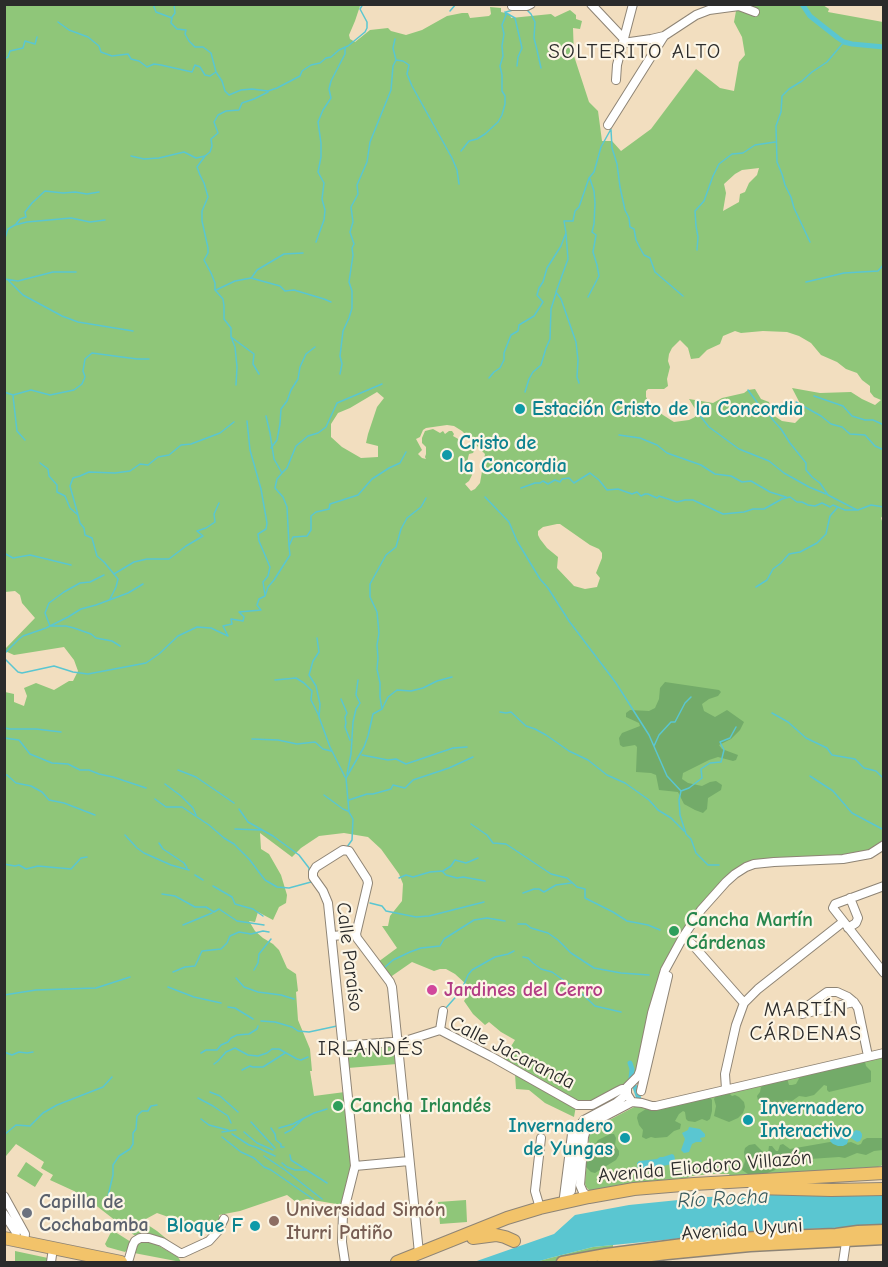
<!DOCTYPE html>
<html>
<head>
<meta charset="utf-8">
<style>
  body { margin:0 }
  #map { position:relative; width:888px; height:1267px; overflow:hidden; background:#f2debf; font-family:"Comic Neue",sans-serif }
  canvas { display:block }
  .frame { position:absolute; inset:0; border:6px solid #2b2b2b; pointer-events:none }
</style>
</head>
<body>
<div id="map">
<canvas width="888" height="1267"></canvas>
<div class="frame"></div>
</div>
<script>
const context = document.querySelector('canvas').getContext('2d');
context.lineJoin = 'round';
function fill(path, color) { context.fillStyle = color; context.fill(path, 'evenodd'); }
const shape = rows => new Path2D(rows.map(r => 'M' + r).join(''));
function strokePath(path, color, width, dash) { context.strokeStyle = color; context.lineWidth = width; context.lineCap = dash ? 'butt' : 'round'; context.setLineDash(dash || []); context.stroke(path); }
function label(font, color, halo, rows, align = 'center') {
  context.font = font + ' "Comic Neue",sans-serif'; context.lineWidth = 4.5; context.setLineDash([]); context.textBaseline = 'middle'; context.strokeStyle = halo; context.fillStyle = color; for (const [text, x, y, turn = 0] of rows) {
    context.save(); context.translate(x, y); context.rotate((+turn || 0) * Math.PI / 180); context.textAlign = isNaN(turn) ? turn : align; if (halo) context.strokeText(text, 0, 0); context.fillText(text, 0, 0); context.restore();
  }
}
const green = shape([
  [5,5,361,5,360,6,355,21,349,35,350,39,355,42,370,30,388,28,391,31,406,35,422,30,447,16,462,13,468,13,470,18,489,16,491,14,490,7,501,8,501,12,510,14,511,18,551,14,555,17,570,10,576,15,576,19,582,21,580,29,573,28,574,56,589,102,598,111,602,141,612,141,621,151,651,129,696,69,720,88,734,91,739,62,745,55,742,37,734,22,736,11,756,5,823,5,829,9,828,12,883,22,884,514,881,518,884,527,883,842,872,849,854,855,748,863,689,923,671,950,661,971,637,1073,630,1081,595,1101,581,1103,503,1059,515,1040,501,1032,489,1022,485,1025,473,1014,464,1001,467,996,467,985,455,974,446,969,440,969,434,971,412,962,389,978,378,962,397,948,382,926,388,926,390,916,402,901,403,884,399,874,381,849,368,837,344,833,319,836,301,848,292,857,260,833,261,849,269,854,281,875,287,895,286,903,279,907,273,920,258,912,255,922,249,921,255,931,263,938,273,944,279,950,287,968,296,974,298,991,296,992,298,1020,310,1049,312,1071,310,1071,314,1096,345,1092,352,1166,342,1205,307,1199,296,1202,287,1195,240,1211,219,1215,220,1223,194,1226,157,1213,144,1220,148,1225,157,1231,174,1245,134,1235,89,1200,74,1191,50,1180,53,1175,41,1168,44,1162,16,1144,6,1156,5,1154,4,748,6,746,4,745,5,692,14,694,14,702,24,706,27,696,24,688,36,683,54,690,69,681,73,681,78,671,74,660,64,647,14,655,5,651,6,648,35,618,22,603,20,595,15,591,5,592],
  [759,168,757,175,749,183,745,192,740,194,739,202,723,211,726,193,724,184,735,174,742,170],
  [735,331,741,333,763,331,787,332,799,336,811,343,821,355,837,362,846,369,857,373,862,380,870,386,870,392,874,397,881,400,875,405,862,399,851,392,820,393,792,388,805,413,795,423,782,421,773,415,769,402,761,399,755,389,748,390,744,393,722,398,713,403,689,399,697,412,695,417,689,420,674,422,663,415,651,405,646,397,646,391,648,389,664,389,668,386,667,379,670,367,668,361,669,354,672,348,680,340,688,348,691,359,699,358,707,350,720,344,723,336],
  [377,392,384,398,377,407,368,434,366,443,378,446,378,457,361,458,342,447,331,437,331,424,338,413,350,408],
  [447,425,454,426,462,431,485,454,480,483,475,489,471,491,465,484,469,481,472,475,469,468,472,464,467,462,469,454,473,453,474,451,471,448,467,450,460,440,453,436,454,434,452,431,449,431,445,434,443,431,440,433,433,429,425,431,422,438,422,443,426,447,426,454,425,457,426,459,422,458,418,454,422,450,416,439,420,437,423,430,426,428],
  [557,524,560,524,590,545,599,549,602,553,602,558,596,573,600,578,597,587,585,589,574,586,557,568,558,557,547,548,540,539,538,535,538,531,543,527],
  [394,1045,397,1064,348,1068,347,1051,349,1047],
  [883,1056,883,1165,878,1167,827,1170,825,1172,730,1176,729,1174,711,1174,692,1176,687,1178,652,1181,593,1190,589,1190,586,1187,585,1183,589,1135,591,1132,594,1128,636,1106],
  [515,1074,576,1106,574,1117,545,1103,529,1090,516,1089],
  [26,1162,43,1174,35,1187,17,1176],
  [466,1200,467,1222,440,1224,438,1202],
  [112,1230,131,1242,130,1247,125,1252,107,1247,105,1244],
  [142,1242,150,1242,159,1246,178,1257,181,1262,134,1253,137,1245],
  [613,1245,613,1251,555,1262,539,1261,550,1258,593,1247],
  [15,1251,48,1258,47,1262,15,1262]
]);
const forest = shape([
  [665,682,719,690,721,692,718,696,709,699,702,704,704,711,715,717,727,710,744,722,740,730,731,739,719,745,722,749,738,755,736,760,733,761,718,757,709,760,683,773,682,779,688,783,702,786,710,782,716,781,722,785,721,790,708,798,707,809,703,813,695,810,684,804,678,792,659,790,656,775,651,773,636,772,637,747,635,745,623,747,620,745,619,738,622,733,640,726,639,723,626,717,626,713,630,710,649,711,655,708,659,699,660,688],
  [862,1061,865,1062,866,1066,871,1071,871,1082,829,1092,827,1090,827,1086,824,1085,814,1095,806,1097,799,1096,792,1101,785,1100,780,1103,766,1107,759,1104,757,1096,760,1092,761,1087,767,1082,787,1078,789,1085,792,1085,796,1084,801,1075,843,1067,848,1063],
  [727,1091,732,1096,735,1095,739,1097,744,1102,745,1107,743,1113,738,1118,729,1122,714,1116,716,1106,714,1099,716,1095],
  [709,1096,712,1100,712,1111,710,1119,707,1121,702,1119,695,1122,688,1121,686,1119,685,1112,683,1111,679,1114,675,1121,681,1124,680,1129,674,1131,667,1137,655,1138,651,1137,646,1139,642,1137,643,1130,639,1125,637,1118,638,1114,646,1109,656,1110,660,1107],
  [610,1134,614,1134,616,1138,615,1145,619,1151,619,1155,616,1160,595,1173,591,1172,585,1166,585,1160,598,1140],
  [867,1138,883,1138,883,1150,874,1151,866,1155,857,1153,845,1158,839,1157,795,1160,779,1164,775,1170,760,1176,751,1176,742,1170,745,1161,744,1152,745,1148,749,1145,755,1144,764,1153,766,1154,768,1153,769,1146,772,1146,776,1151,778,1151,780,1145,783,1144,790,1149,830,1142,841,1144,851,1142,858,1145,861,1144,863,1140]
]);
const water = shape([
  [689,1127,700,1129,705,1134,705,1137,700,1138,702,1141,701,1142,696,1142,692,1144,689,1152,684,1153,681,1150,685,1139,682,1133,688,1130],
  [856,1130,860,1131,862,1134,862,1137,860,1141,857,1142,849,1137,847,1144,843,1146,838,1146,833,1144,830,1141,831,1137,833,1134,851,1134],
  [672,1154,674,1155,675,1159,673,1164,641,1170,637,1167,637,1163,639,1161,657,1159,660,1157,663,1157],
  [883,1193,883,1226,755,1231,593,1247,550,1258,536,1262,474,1262,554,1234,575,1215,629,1205,708,1197,755,1195,839,1195]
]);
const stream = shape([
  [153,4,156,12,172,18,171,23,177,29,186,30,185,34,189,41,195,47,203,47,211,53,216,72],
  [450,11,456,4],
  [506,12,513,10,527,10,531,14,535,22,534,38,537,50,541,68],
  [506,13,515,18,522,48,518,57,517,66],
  [172,17,175,13,174,4],
  [58,22,69,30,88,37,99,46,101,52,112,56,128,54,131,59,139,61,147,67,154,64,161,65,192,72,195,65,200,67,205,75,210,76,216,72,222,81,225,91,229,95,241,90,252,89,268,91,277,88,300,76,302,71,311,65,320,63,326,58,331,57,339,50,348,46,365,32,367,28,367,22,360,9,363,4],
  [4,59,8,57,10,51,23,48,25,41,35,44,37,37],
  [396,60,403,61,409,65,407,74,412,86,452,158,457,170,459,184],
  [611,130,612,148,617,164,620,187,625,210,629,218,630,227,634,229,636,240,640,248,644,255,650,258,655,272,683,296],
  [461,151,469,141,477,139,485,134,498,122,502,115,505,104,505,96,502,91,502,75,500,66,503,56,502,46,504,34,502,25,506,15,505,12],
  [131,156,144,159,159,158,184,152,196,158,205,156,210,152,212,146,211,139,218,133,214,122,218,115,226,111,239,110,242,103,254,99,268,92],
  [205,156,197,167,200,175,204,183,208,197,202,211,202,221,208,248,208,253,204,260,211,273,215,283,215,290,223,299,224,306,224,319,231,328,231,337,235,347,237,367,236,385],
  [16,224,20,219,26,217,25,212,32,203,45,191,63,193,75,192,87,194,99,192],
  [566,234,568,259,556,292,561,299,576,342,578,360,577,377,579,383],
  [4,241,8,229,15,225,27,222,71,218,90,222,105,220],
  [316,242,324,220,325,210,322,199,324,183,318,172,321,157,321,143,318,122,323,110,331,98,329,89,331,81,345,54,345,47],
  [810,242,794,208,791,197,785,185,782,174,777,162,776,126,781,112,782,96,789,89,802,81,812,72,827,62,844,42],
  [697,250,698,237,696,226,695,211,704,201,713,176,719,164,732,154,743,153,755,145,775,142],
  [252,277,257,270,284,254,303,253],
  [4,279,18,281,53,272,76,272],
  [8,280,23,295,62,316,78,322,133,331],
  [806,282,844,273,878,271,884,264],
  [216,290,235,281,251,278,280,286,285,291,294,290,324,299,331,302],
  [588,297,599,276,597,265,593,252,596,235,592,232,594,224,595,203,594,191,590,179],
  [231,337,254,354,253,364,259,374],
  [340,374,342,364,340,356,343,331,349,318,352,308,352,291,349,282,353,255,352,248,354,244,350,232,353,222,351,207,358,194,357,185,367,162,370,142,391,90,393,66,396,60,393,48,395,39],
  [489,378,494,372,500,368,504,360,504,353,511,335,518,331,519,325,534,316,543,302,537,295,539,288,543,282,547,268,561,246,566,233,564,221,573,221,575,211,579,207,589,178,594,172,601,147,611,129],
  [748,390,762,409,769,414,773,420,781,429,790,443,806,463,806,470,812,477,820,483,828,495,857,510],
  [4,392,13,395,31,390,50,395,74,390,82,384,85,377,83,371,85,359,92,353,137,359,149,359],
  [525,392,529,379,533,372,541,365,546,348,550,339,551,309,556,293],
  [13,396,17,431,25,440],
  [814,396,843,406,852,416,865,420,873,420,884,425],
  [796,402,821,416,831,424,842,427,850,434,865,435,875,446,884,450],
  [697,412,709,427,739,449,769,461,784,473,809,487,826,494],
  [266,416,270,433,274,459,282,473,277,479,275,488,283,497,287,507,289,545],
  [247,421,250,450,261,489,267,523,266,529,258,534,259,541,270,567,268,576,263,582,265,595],
  [619,435,640,438,657,445,667,453,701,465,715,474,731,476,742,482,751,481,770,492,786,497],
  [271,448,277,440,280,424,281,409,287,401,291,390,298,379,300,367,306,354,315,347],
  [40,463,48,469,49,476,57,485,57,492,65,496,70,508,78,515,80,523,84,528,85,535,92,538,97,556,104,562,118,579,116,587,110,599],
  [282,473,287,468,296,446,308,436,318,433,326,427,337,403,382,384],
  [521,488,535,483,540,483,543,481,548,484,555,480,560,482,562,479,569,478,574,483,590,473,599,480,607,490,618,489,632,494,637,492,641,496,645,494,648,494,657,498,659,496,677,502,685,500,693,500,723,514,744,512,753,509,764,509,782,499,790,497,797,502,802,502,808,505,815,506,822,503,830,507,833,505,845,510,858,510,871,505,884,507],
  [485,497,509,522,517,541,540,579,548,588,569,621,616,683,649,735,667,776,681,791,679,800,680,815,686,834,691,839,696,853,708,865,719,865],
  [78,515,70,486,73,478,80,476,89,472,115,473,130,471,140,464,148,465,158,457,169,455,181,445,191,444,220,433,234,422],
  [4,553,13,558,30,555,71,565],
  [114,574,134,562,147,559,169,559,186,546,203,536,197,531,206,528,215,522,214,514,219,503],
  [104,575,90,582,80,583,64,592,49,603,45,613,50,626,66,626,74,628,91,634,96,638,112,641,120,646],
  [756,587,767,580,773,569,781,563,789,554,800,552,817,543,826,534,830,516,837,508],
  [317,638,319,652,313,661,309,675,316,686,320,704,319,717,330,747,345,777],
  [4,654,19,639,23,636,46,628,68,617,81,609,96,605,128,593,143,584],
  [4,658,18,672,22,673,54,666,73,672,88,674,146,663,159,654,178,636,197,627,211,628,228,636,223,626,232,624,231,619,243,621,244,617,239,612,261,610,257,605,259,599,265,596,268,587,274,580,290,555,289,546,293,537,307,536,311,530,311,516,316,512,329,509,330,504,358,495,372,479,389,468,400,463,406,452],
  [275,680,296,678,304,683,312,691,311,700,319,716],
  [341,699,347,713,345,717,346,723,345,727,350,740],
  [382,709,380,697,380,683,377,669,378,658,377,645,379,633,377,612,370,597,370,584,386,555,396,547,401,529,407,518,421,507,426,498],
  [500,712,506,713,511,712,526,726,535,729,546,735,569,751,588,760,607,775,625,783,649,800,658,810,671,818,684,831],
  [772,713,788,722,806,738,827,748,832,755,855,759,864,768,876,771,884,779],
  [4,728,10,729,36,729,61,732],
  [4,738,19,740,30,754,52,763,68,764,80,770,89,770,99,774,113,777,146,788],
  [252,739,278,740,297,744,315,742,323,749,331,751],
  [654,746,659,735,671,722,675,722,685,703,691,697],
  [362,755,388,760,396,759,406,764,453,748,467,747],
  [178,770,196,777,234,803],
  [347,774,351,754,353,722,356,709,360,703,356,695,358,680],
  [4,775,7,775,16,783,31,786,42,792,49,800,64,803,95,815],
  [810,776,833,791,852,813,884,830],
  [165,784,181,796,193,808,196,815],
  [681,791,689,788,702,778,701,769,710,763,721,762,724,750,720,742,730,738,736,727],
  [324,795,343,809,348,811],
  [155,799,166,807,182,807,209,825,224,838,234,844,249,859,265,880,277,887,289,888,311,882],
  [349,800,367,794,373,794,391,789,393,785,405,788,413,780,449,768,473,757],
  [239,809,248,822,273,836,299,855,309,868,309,875],
  [471,824,487,835,493,843,506,844,551,874,567,878,577,887,585,889,585,898,613,912,627,921,648,925,660,930],
  [235,829,261,830],
  [125,835,137,848,144,853,171,865,189,870],
  [159,843,163,849,184,863,187,868],
  [347,847,352,840,353,819,349,812,346,778,364,747,368,736,373,714,382,709,388,697,397,690,411,691,423,688,437,681,452,677],
  [4,864,15,866,19,865,26,869,38,866,71,869,81,858,87,857],
  [443,871,451,866,455,860,466,863,478,858],
  [195,875,203,880],
  [399,878,406,875,413,877,430,872,442,871,446,875,457,878,463,877,485,881],
  [213,886,232,897,235,904,253,909,263,916],
  [523,893,534,889,539,889,544,892,556,885,571,883],
  [162,894,175,896,195,907,206,907,214,912,219,909,237,921,264,925],
  [370,903,382,906,386,911,416,917,429,916,484,902],
  [518,924,526,924,531,928,548,933,558,940,571,953,594,968,621,973,649,975],
  [183,925,212,913],
  [523,957,528,958,533,963,541,969,552,972,580,992,595,1006,621,1012],
  [384,968,393,960,410,952,421,948,440,946,444,939,474,920,487,918,505,921],
  [254,970,258,963,259,954,271,939],
  [173,972,185,967,195,966,202,951,221,949,227,943,230,936,239,932,251,934,263,931,269,932],
  [236,978,244,987,258,992,281,995,294,999],
  [168,987,194,997,221,1003],
  [4,995,36,990,96,988,130,977],
  [228,1007,235,1008,253,1019],
  [445,1009,461,991,468,975,472,970,495,957,508,954,514,951],
  [261,1021,275,1022,292,1027,298,1031,309,1032,337,1026],
  [4,1052,12,1055,19,1052,27,1053,33,1052],
  [201,1053,206,1050,217,1050,221,1045,228,1042,231,1038,237,1035,249,1034,257,1029,258,1026],
  [214,1064,218,1061,226,1052,235,1048,248,1055,258,1056,267,1053,272,1049,279,1049,297,1059,301,1060,308,1057],
  [242,1070,250,1066,253,1067,263,1067,285,1053],
  [210,1092,220,1096,238,1112],
  [198,1098,213,1106,228,1116,231,1123],
  [201,1119,209,1125,228,1130],
  [251,1122,275,1148],
  [271,1128,275,1134,276,1140,281,1144,281,1147,284,1147],
  [279,1128,293,1124,314,1113,327,1109],
  [222,1132,236,1130],
  [244,1132,257,1143,273,1150],
  [285,1133,291,1130,303,1119],
  [232,1134,249,1145,256,1147,275,1156],
  [4,1135,16,1125,30,1126,43,1113,57,1105,103,1087,112,1077],
  [222,1137,241,1152,254,1158,264,1167,271,1170,313,1199],
  [290,1155,291,1160,327,1183],
  [264,1156,285,1170,322,1199],
  [282,1163,287,1167,295,1170,306,1170],
  [104,1203,108,1196,113,1175,113,1165,119,1156,130,1149,133,1144,133,1133,136,1129,137,1116,142,1111,148,1111,151,1106,157,1105]
]);
const canal = shape([
  [802,4,810,16,838,38,844,42,852,44,884,47],
  [630,1063,632,1069,631,1078],
  [635,1087,639,1099]
]);
const minor = shape([
  [591,4,624,39],
  [512,6,527,6,531,4],
  [623,43,651,39,664,36,696,15,709,10,739,6,755,12],
  [616,80,617,65,633,4],
  [608,125,664,36],
  [884,886,835,904,833,908,884,973],
  [848,928,856,923,858,918,850,898],
  [332,936,356,934],
  [683,937,692,944,744,1003],
  [854,1002,802,1014,801,1011,820,997,827,992,837,992,848,997,854,1002,858,1008,868,1056],
  [440,1030,443,1011],
  [343,1046,405,1041,440,1030,492,1057,577,1105,592,1105,618,1091,622,1089,627,1090],
  [726,1089,725,1074,736,1025,744,1003,758,989,843,922],
  [641,1091,668,976],
  [632,1102,627,1094,627,1087,638,1076,640,1071,652,1013,665,970,683,937,701,910,726,882,735,874,746,867,754,864,774,862,843,859,870,854,884,845],
  [632,1102,642,1103,652,1106,656,1106,884,1053],
  [355,1166,409,1161],
  [4,1196,25,1234,24,1242],
  [565,1196,571,1191,578,1134,581,1124,584,1120,616,1103,627,1094],
  [564,1197,572,1134,579,1131],
  [589,1197,583,1192,580,1185,584,1137,586,1130,592,1123,632,1102],
  [540,1208,535,1191,541,1138],
  [4,1214,16,1232,15,1240],
  [51,1262,52,1255],
  [128,1262,133,1245,135,1241,140,1238,149,1238,162,1242,180,1253,183,1253,209,1241,218,1231,224,1219],
  [345,1262,342,1242,343,1214,355,1166,328,903,323,891,313,877,313,872,316,867,343,850,349,851,367,879,368,883,356,934,357,938,390,982,392,987,419,1253],
  [843,1262,846,1242]
]);
const major = shape([
  [562,1262,606,1254,706,1241,756,1237,836,1234,858,1231,884,1230],
  [603,1262,667,1254,750,1246,884,1239]
]);
const highway = shape([
  [755,1188,831,1190,884,1189],
  [4,1238,121,1262],
  [473,1238,496,1235,505,1237,514,1241],
  [397,1262,507,1218,540,1208,589,1197,634,1189,694,1184,884,1173]
]);
const markers = [
  [520,409,6,"#0f9aa8"],
  [447,455,6,"#0f9aa8"],
  [674,931,6,"#2e9e5b"],
  [432,990,6,"#d1479c"],
  [338,1106,6,"#2e9e5b"],
  [748,1120,6,"#0f9aa8"],
  [625,1138,6,"#0f9aa8"],
  [27,1213,6,"#6b7280"],
  [274,1221,6,"#8d6e63"],
  [255,1226,6,"#0f9aa8"]
];
const cultureNames = [
  ["Estación Cristo de la Concordia",532,409],
  ["Cristo de",459,443],
  ["la Concordia",459,466],
  ["Invernadero",760,1108],
  ["Interactivo",760,1131],
  ["Invernadero",613,1126,"right"],
  ["de Yungas",613,1149,"right"],
  ["Bloque F",243,1226,"right"]
];
const leisureNames = [
  ["Cancha Martín",686,920],
  ["Cárdenas",686,943],
  ["Cancha Irlandés",350,1106]
];
const streetNames = [
  ["Calle Paraíso",349,957,83],
  ["Calle Jacaranda",512,1053,27],
  ["Avenida Eliodoro Villazón",705,1167,-5],
  ["Avenida Uyuni",742,1230,-4]
];
const hotelNames = [
  ["Jardines del Cerro",444,990]
];
const worshipNames = [
  ["Capilla de",39,1202],
  ["Cochabamba",39,1225]
];
const educationNames = [
  ["Universidad Simón",286,1210],
  ["Iturri Patiño",286,1233]
];
const neighbourhoodNames = [
  ["SOLTERITO ALTO",635,52],
  ["MARTÍN",806,1010],
  ["CÁRDENAS",806,1034],
  ["IRLANDÉS",371,1049]
];
const waterNames = [
  ["Río Rocha",723,1199,-3]
];
fill(green, '#8fc679');
fill(forest, '#73ab69');
fill(water, '#5ac6d1');
strokePath(stream, '#5ac6d1', 1.5);
strokePath(canal, '#5ac6d1', 5);
strokePath(minor, '#8e8475', 10);
strokePath(major, '#8e8475', 13);
strokePath(highway, '#8e8475', 14);
strokePath(minor, '#fff', 8);
strokePath(major, '#f2c36a', 10);
strokePath(highway, '#f2c36a', 12);
for (const [x, y, r, color] of markers) { const dot = new Path2D(); dot.arc(x, y, r, 0, 2 * Math.PI); context.fillStyle = color; context.fill(dot); strokePath(dot, '#fcf5e5', 2); }
label('bold 20px', '#0d838f', '#fcf5e5', cultureNames, 'left');
label('bold 20px', '#27864d', '#fcf5e5', leisureNames, 'left');
label('20px', '#2b2b2b', '#fcf5e5', streetNames);
label('bold 20px', '#b23c85', '#fcf5e5', hotelNames, 'left');
label('bold 20px', '#5b616d', '#fcf5e5', worshipNames, 'left');
label('bold 20px', '#785e54', '#fcf5e5', educationNames, 'left');
context.letterSpacing = '1.5px';
label('21px', '#2b2b2b', '#fcf5e5', neighbourhoodNames);
context.letterSpacing = '0px';
label('italic 21px', '#395a5d', '#fcf5e5', waterNames);
</script>
</body>
</html>
